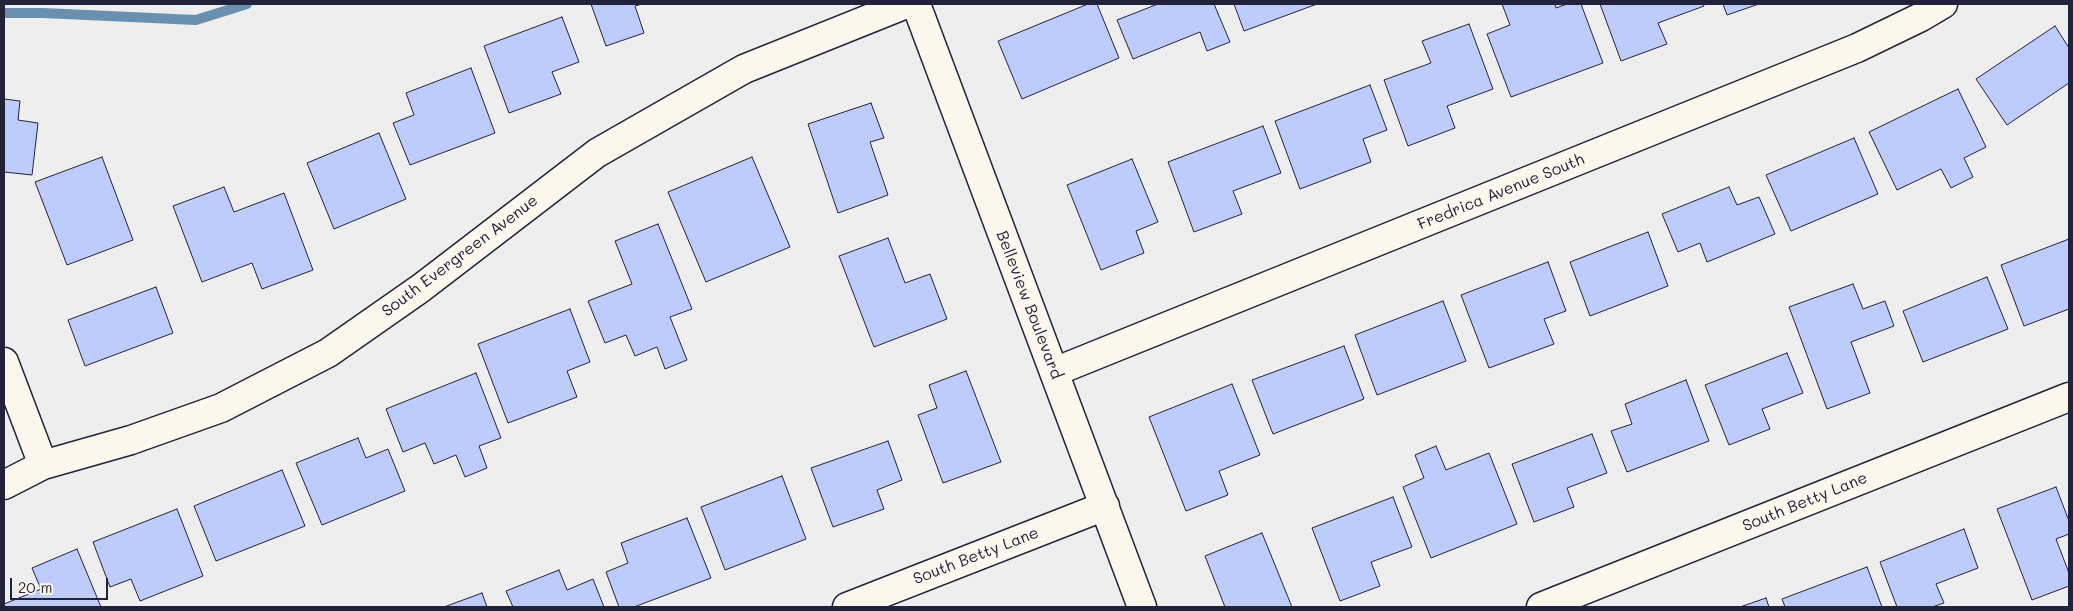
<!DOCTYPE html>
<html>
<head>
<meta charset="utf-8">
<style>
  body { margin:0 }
  #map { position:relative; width:2073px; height:611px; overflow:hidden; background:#efeeef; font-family:Mali,sans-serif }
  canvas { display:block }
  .frame { position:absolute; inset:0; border:5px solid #22223b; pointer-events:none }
  .scale { position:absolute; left:10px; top:578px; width:98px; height:22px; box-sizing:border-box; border:2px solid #22223b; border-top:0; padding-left:6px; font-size:15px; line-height:18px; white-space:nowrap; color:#22223b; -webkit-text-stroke:4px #fbf7ec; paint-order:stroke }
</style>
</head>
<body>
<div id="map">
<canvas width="2073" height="611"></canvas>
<div class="frame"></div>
<div class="scale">20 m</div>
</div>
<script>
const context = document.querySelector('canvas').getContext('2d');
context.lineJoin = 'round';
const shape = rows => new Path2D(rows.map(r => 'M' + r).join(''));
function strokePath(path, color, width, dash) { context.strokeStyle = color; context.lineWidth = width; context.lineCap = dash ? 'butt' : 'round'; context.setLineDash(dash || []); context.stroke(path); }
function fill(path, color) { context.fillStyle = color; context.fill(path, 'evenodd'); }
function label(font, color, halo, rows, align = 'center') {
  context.font = font + ' Mali,sans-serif'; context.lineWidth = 5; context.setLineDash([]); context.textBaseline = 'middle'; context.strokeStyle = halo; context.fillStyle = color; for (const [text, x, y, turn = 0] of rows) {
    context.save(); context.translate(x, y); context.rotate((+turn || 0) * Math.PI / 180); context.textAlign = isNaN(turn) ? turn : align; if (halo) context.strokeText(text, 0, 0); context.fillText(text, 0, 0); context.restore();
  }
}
const stream = shape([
  [4,13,43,13,196,20,247,4]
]);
const building = shape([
  [591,4,642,4,635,6,644,33,606,46,591,4],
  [1088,4,1097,4,1119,58,1022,99,998,41,1088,4],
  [1158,4,1214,4,1230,42,1207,51,1200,32,1133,59,1117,20,1158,4],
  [1234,4,1317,4,1244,31,1234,4],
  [1502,4,1555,4,1556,8,1567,4,1581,4,1603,63,1511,97,1487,34,1510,25,1502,4],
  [1600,4,1703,4,1704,6,1658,23,1667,44,1621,61,1600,4],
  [1723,4,1759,4,1727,15,1723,4],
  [562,17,579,62,552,72,561,94,509,113,484,46,562,17],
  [1469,24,1493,89,1447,106,1455,128,1408,146,1384,80,1431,63,1422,41,1469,24],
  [2055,26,2069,48,2069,83,2007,125,1976,79,2055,26],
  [471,68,495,133,410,165,393,123,414,115,406,93,471,68],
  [1370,85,1387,130,1363,139,1371,162,1300,189,1275,121,1370,85],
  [1958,89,1986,147,1964,158,1973,177,1951,188,1941,169,1897,190,1869,132,1958,89],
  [4,99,20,101,18,120,38,123,32,175,4,172,4,99],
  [871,103,884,138,870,142,888,195,838,213,808,124,871,103],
  [1263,126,1281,173,1233,191,1242,214,1194,232,1168,162,1263,126],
  [379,133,406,199,334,229,307,163,379,133],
  [1854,138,1878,194,1791,231,1766,175,1854,138],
  [102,157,133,240,67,265,35,182,102,157],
  [752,157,790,247,706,282,668,192,752,157],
  [1132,159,1158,222,1136,231,1144,253,1101,270,1067,185,1132,159],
  [224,187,234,212,284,193,313,270,262,289,252,263,202,282,173,206,224,187],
  [1729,187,1737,205,1759,197,1775,234,1707,262,1700,243,1678,252,1662,214,1729,187],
  [658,224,692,309,670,317,687,360,665,369,657,347,635,356,626,335,605,343,588,301,632,284,615,241,658,224],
  [1648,232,1668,286,1590,316,1570,262,1648,232],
  [888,238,905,283,930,274,947,319,874,347,839,256,888,238],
  [2069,239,2069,309,2024,326,2001,265,2069,239],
  [1548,262,1566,311,1544,319,1554,344,1489,368,1461,295,1548,262],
  [1987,277,2008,329,1923,362,1903,311,1987,277],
  [1853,284,1863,309,1885,301,1894,326,1851,342,1870,393,1827,409,1789,307,1853,284],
  [156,287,173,333,85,366,68,320,156,287],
  [1443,301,1466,361,1377,395,1355,335,1443,301],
  [570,309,590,362,567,371,577,397,508,423,478,344,570,309],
  [1344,346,1364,399,1273,434,1252,380,1344,346],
  [1787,353,1803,393,1762,409,1770,429,1729,445,1705,385,1787,353],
  [966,371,1001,462,943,483,918,415,937,408,929,385,966,371],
  [476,373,501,438,479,446,487,468,465,477,456,455,434,464,425,443,403,452,386,409,476,373],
  [1686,380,1709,441,1627,472,1611,431,1632,424,1625,404,1686,380],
  [1232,384,1260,455,1219,471,1228,495,1186,511,1149,417,1232,384],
  [1592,434,1607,473,1567,488,1574,507,1534,522,1512,464,1592,434],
  [358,438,366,458,388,449,405,491,322,525,296,463,358,438],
  [888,441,902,480,877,490,884,509,833,527,811,468,888,441],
  [1436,446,1446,470,1489,453,1517,524,1431,558,1403,487,1424,478,1415,455,1436,446],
  [282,470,305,526,216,561,194,506,282,470],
  [782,476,806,539,725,570,701,507,782,476],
  [2056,487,2069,521,2069,534,2056,539,2069,573,2069,586,2032,600,1997,509,2056,487],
  [1393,497,1412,547,1371,562,1380,586,1340,601,1312,528,1393,497],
  [177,509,203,576,140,601,131,579,110,587,93,542,177,509],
  [687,518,711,578,634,607,619,607,606,572,628,563,621,543,687,518],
  [1964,529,1978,568,1936,584,1944,603,1932,607,1897,607,1880,562,1964,529],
  [1262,533,1292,607,1225,607,1205,556,1262,533],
  [77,549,101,607,4,607,4,604,41,589,32,568,77,549],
  [1867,567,1882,607,1785,607,1782,599,1867,567],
  [559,570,567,590,593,579,604,607,513,607,506,591,559,570],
  [482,593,487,607,444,607,482,593],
  [1766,598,1769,607,1740,607,1766,598]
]);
const minor = shape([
  [916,4,1142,607],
  [4,362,43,465],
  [1054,372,1857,48,1921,17,1943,4],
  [4,485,43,465,131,440,221,408,328,353,421,288,597,153,744,69,906,4],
  [847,607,1105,506],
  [1541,607,2069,397]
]);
const streetNames = [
  ["Fredrica Avenue South",1501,192,-22],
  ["South Evergreen Avenue",460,256,-37],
  ["Belleview Boulevard",1029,305,69],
  ["South Betty Lane",1805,502,-22],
  ["South Betty Lane",976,556,-21]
];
strokePath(stream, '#6990ae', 10);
fill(building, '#beccfc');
strokePath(building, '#22223b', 1);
strokePath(minor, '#22223b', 31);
strokePath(minor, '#fbf7ec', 28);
label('16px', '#22223b', '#fbf7ec', streetNames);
</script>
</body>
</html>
